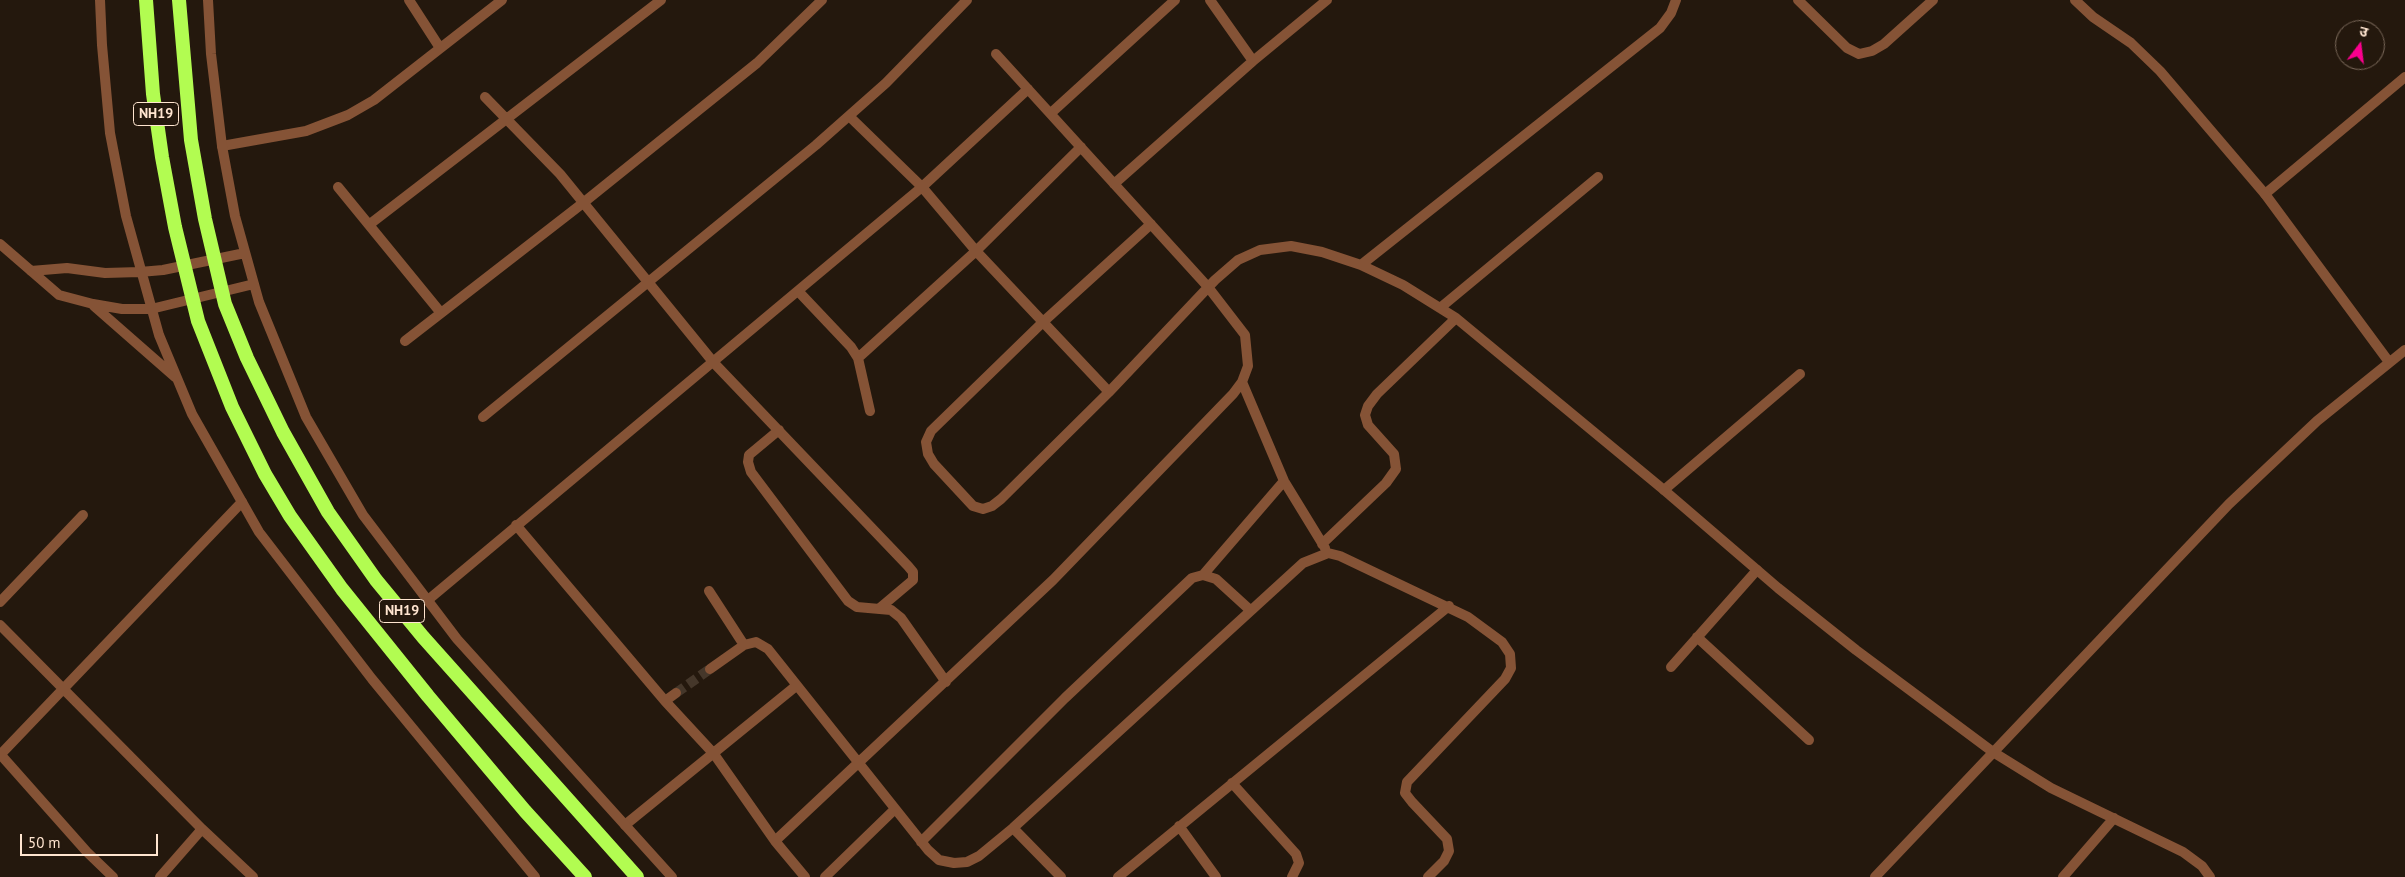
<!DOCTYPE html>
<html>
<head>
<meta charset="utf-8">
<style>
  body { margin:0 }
  #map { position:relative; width:2405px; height:877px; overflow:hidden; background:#24180d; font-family:"PT Sans","Noto Sans Devanagari",sans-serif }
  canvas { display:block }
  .north { position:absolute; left:2335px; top:20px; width:50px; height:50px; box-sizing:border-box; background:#24180d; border:1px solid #7c6a5b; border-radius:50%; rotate:15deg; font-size:14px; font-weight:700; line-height:20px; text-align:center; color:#ffe5d0 }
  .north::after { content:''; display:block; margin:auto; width:18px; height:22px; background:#fb008f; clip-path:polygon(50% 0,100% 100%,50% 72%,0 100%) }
  .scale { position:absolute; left:20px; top:834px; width:138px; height:22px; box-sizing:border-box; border:2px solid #ffe5d0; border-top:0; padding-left:6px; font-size:15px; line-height:18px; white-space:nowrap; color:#ffe5d0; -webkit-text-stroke:4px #24180d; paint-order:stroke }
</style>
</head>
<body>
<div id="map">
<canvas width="2405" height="877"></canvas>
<div class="north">उ</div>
<div class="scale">50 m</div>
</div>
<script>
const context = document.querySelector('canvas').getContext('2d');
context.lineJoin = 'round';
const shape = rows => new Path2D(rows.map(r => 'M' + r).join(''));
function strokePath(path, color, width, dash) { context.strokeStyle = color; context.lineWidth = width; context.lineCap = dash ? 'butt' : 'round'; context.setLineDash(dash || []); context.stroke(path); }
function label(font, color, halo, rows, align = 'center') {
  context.font = font + ' "PT Sans",sans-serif'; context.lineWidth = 4.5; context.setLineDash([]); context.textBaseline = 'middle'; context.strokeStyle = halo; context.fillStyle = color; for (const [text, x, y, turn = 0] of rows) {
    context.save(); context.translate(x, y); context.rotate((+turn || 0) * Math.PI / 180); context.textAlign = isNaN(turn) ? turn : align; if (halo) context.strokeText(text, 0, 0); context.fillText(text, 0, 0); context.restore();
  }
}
const minorTunnel = shape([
  [676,693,710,669]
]);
const service = shape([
  [2265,194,2405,77],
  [1664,490,1800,374],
  [1697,637,1809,740],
  [1671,667,1757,570]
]);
const minor = shape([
  [409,0,440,48],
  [1210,0,1253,61],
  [1798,0,1847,48,1859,54,1872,51,1884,44,1933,0],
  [2075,0,2093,17,2131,43,2160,71,2265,194,2389,362],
  [485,97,560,174,714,363,908,566,913,572,913,580,881,607],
  [1051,113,1175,0],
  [849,116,922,187,976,251,1109,392],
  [222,146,306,131,348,115,374,100,502,0],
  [1114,184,1253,61,1327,0],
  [338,187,441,313],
  [370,224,661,0],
  [1151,224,1043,322,931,431,926,442,928,454,934,464,973,506,983,509,992,506,1001,499,1109,392,1215,280,1238,260,1260,250,1291,246,1322,252,1361,265,1403,285,1456,318,1664,490,1778,588,1856,650,1993,752,2051,788,2183,852,2202,866,2210,877],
  [1361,265,1660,28,1671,13,1676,0],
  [798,291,851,347,858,358,870,411],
  [1440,308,1598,177],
  [405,341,583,203,757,63,822,0],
  [858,358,976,251,1081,147],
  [1242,382,1284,481,1325,548],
  [483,417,816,145,886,83,967,0],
  [779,430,749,455,748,462,751,472,848,601,857,607,891,610,901,618,946,682],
  [516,525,665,701,714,754,775,841,805,877],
  [1322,544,1386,483,1396,469,1394,454,1368,425,1365,415,1368,406,1377,394,1456,318],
  [1203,575,1284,481],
  [709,591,744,645],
  [428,600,922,187,1028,89],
  [0,602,83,515],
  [0,625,202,829,253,877],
  [710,669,744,645,756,642,768,649,928,850,939,860,954,863,967,862,979,856,1013,828,1303,563,1328,553,1340,556,1468,617,1502,642,1510,654,1511,668,1505,679,1407,782,1405,793,1412,802,1447,839,1449,851,1444,861,1428,877],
  [665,701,676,693],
  [0,755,242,502],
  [1,755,87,852,113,877],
  [1232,783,1296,854,1299,863,1292,877],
  [625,825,796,686],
  [1179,826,1216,877],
  [1013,828,1061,877],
  [775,841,1053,580,1233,394,1242,382,1248,366,1245,335,1208,287,996,54],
  [921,842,1065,698,1192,578,1203,575,1216,579,1250,610],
  [160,877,202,829],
  [825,877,895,809],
  [1118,877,1449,606],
  [1875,877,2229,504,2317,421,2405,350],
  [2063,877,2114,818]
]);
const tertiary = shape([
  [100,0,102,45,110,133,126,216,159,335,192,414,259,532,372,679,535,877],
  [208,0,211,54,222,146,235,216,259,302,306,417,363,515,457,639,672,877],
  [0,244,59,295,93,304,122,309,151,309,254,284],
  [31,271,67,268,105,273,140,272,163,270,245,253],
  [94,306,175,377]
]);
const trunk = shape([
  [146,0,153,94,162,157,175,227,198,321,232,407,265,474,290,516,342,589,428,696,525,811,585,877],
  [179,0,191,140,205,219,225,304,247,358,283,432,328,512,376,580,423,637,637,877]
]);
const shields = [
  [156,114,45],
  [402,611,45]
];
const shieldNames = [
  ["NH19",156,114],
  ["NH19",402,611]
];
strokePath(minorTunnel, '#45372a', 10, [10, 5]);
strokePath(service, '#855336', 10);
strokePath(minor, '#855336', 10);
strokePath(tertiary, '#855336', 10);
strokePath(trunk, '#b2fc51', 14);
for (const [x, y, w] of shields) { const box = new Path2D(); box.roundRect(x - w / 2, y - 11.5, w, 23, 4); context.fillStyle = '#24180d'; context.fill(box); strokePath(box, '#ffe5d0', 1); }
label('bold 14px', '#ffe5d0', null, shieldNames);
</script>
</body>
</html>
